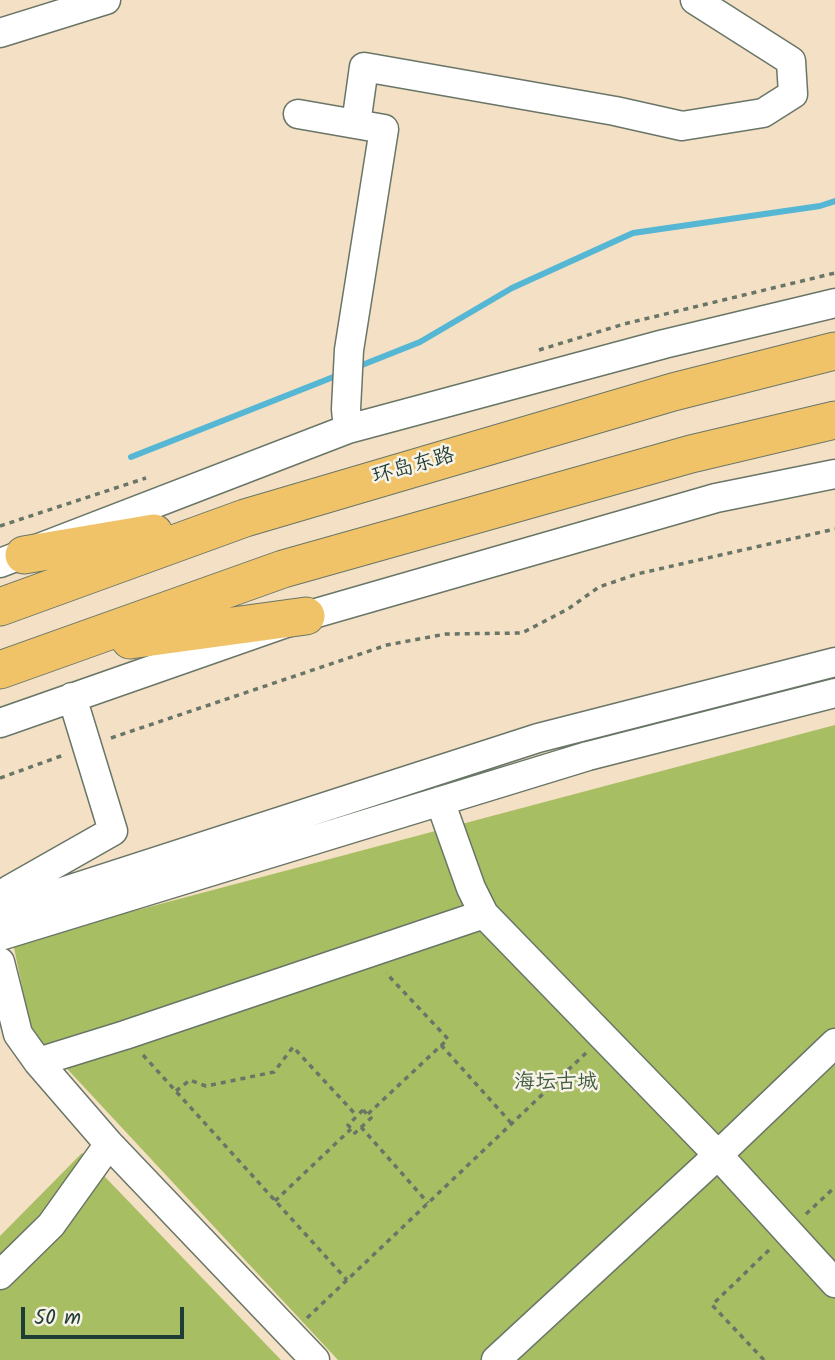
<!DOCTYPE html>
<html>
<head>
<meta charset="utf-8">
<style>
  body { margin:0 }
  #map { position:relative; width:835px; height:1360px; overflow:hidden; background:#f3e0c5; font-family:Kalam,sans-serif }
  canvas { display:block }
  .scale { position:absolute; left:21px; top:1307px; width:163px; height:32px; box-sizing:border-box; border:4px solid #1f3d34; border-top:0; padding-left:9px; font-size:21px; line-height:24px; white-space:nowrap; color:#1f3d34; -webkit-text-stroke:5px #f7f3e8; paint-order:stroke }
</style>
</head>
<body>
<div id="map">
<canvas width="835" height="1360"></canvas>
<div class="scale">50 m</div>
</div>
<script>
const context = document.querySelector('canvas').getContext('2d');
context.lineJoin = 'round';
function fill(path, color) { context.fillStyle = color; context.fill(path, 'evenodd'); }
const shape = rows => new Path2D(rows.map(r => 'M' + r).join(''));
function strokePath(path, color, width, dash) { context.strokeStyle = color; context.lineWidth = width; context.lineCap = dash ? 'butt' : 'round'; context.setLineDash(dash || []); context.stroke(path); }
function label(font, color, halo, rows, align = 'center') {
  context.font = font + ' Kalam,"LXGW WenKai TC",sans-serif'; context.lineWidth = 5; context.setLineDash([]); context.textBaseline = 'middle'; context.strokeStyle = halo; context.fillStyle = color; for (const [text, x, y, turn = 0] of rows) {
    context.save(); context.translate(x, y); context.rotate((+turn || 0) * Math.PI / 180); context.textAlign = isNaN(turn) ? turn : align; if (halo) context.strokeText(text, 0, 0); context.fillText(text, 0, 0); context.restore();
  }
}
const green = shape([
  [835,725,835,1360,338,1360,31,1030,13,943],
  [82,1153,281,1360,0,1360,0,1236]
]);
const stream = shape([
  [357,367,420,342,512,288,633,233,820,206,835,201],
  [131,457,341,374]
]);
const path = shape([
  [539,350,624,324,835,273],
  [0,526,146,478],
  [111,738,387,645,446,634,522,633,568,609,599,587,637,574,835,529],
  [0,778,64,755],
  [441,1045,512,1124],
  [143,1055,347,1280],
  [176,1091,190,1080,206,1086,274,1072,293,1047,357,1116],
  [363,1110,371,1118,355,1133,348,1125,363,1110],
  [368,1114,448,1039,386,973],
  [361,1127,428,1203],
  [275,1201,351,1129],
  [806,1214,835,1187],
  [307,1318,586,1053],
  [764,1360,712,1305,770,1249]
]);
const minor = shape([
  [0,33,106,0],
  [298,114,384,129,349,350,346,409,348,429],
  [356,124,364,67,615,111,682,126,763,113,793,94,791,61,695,0],
  [0,563,348,429,664,344,835,303],
  [0,723,306,616,716,498,835,474],
  [440,801,471,888,484,914,718,1155,835,1283],
  [0,909,9,890,113,831,72,697],
  [0,912,538,738,835,662],
  [0,936,588,756,835,693],
  [0,962,18,1034,38,1062,109,1144,315,1360],
  [38,1062,125,1035,484,914],
  [0,1275,51,1225,109,1144],
  [496,1360,718,1155,835,1043]
]);
const major = shape([
  [24,555,154,533],
  [0,607,245,518,673,392,835,351],
  [130,640,306,616],
  [0,670,283,569,691,454,835,420]
]);
const streetNames = [
  ["环岛东路",414,468,-16]
];
const parkNames = [
  ["海坛古城",556,1084]
];
fill(green, '#a8be63');
strokePath(stream, '#55b7d4', 6);
strokePath(minor, '#697667', 31);
strokePath(major, '#697667', 39);
strokePath(path, '#697667', 3.5, [5, 5]);
strokePath(minor, '#fff', 28);
strokePath(major, '#f1c369', 37);
label('21px', '#1f3d34', '#f7f3e8', streetNames);
label('21px', '#415d40', '#f7f3e8', parkNames);
</script>
</body>
</html>
